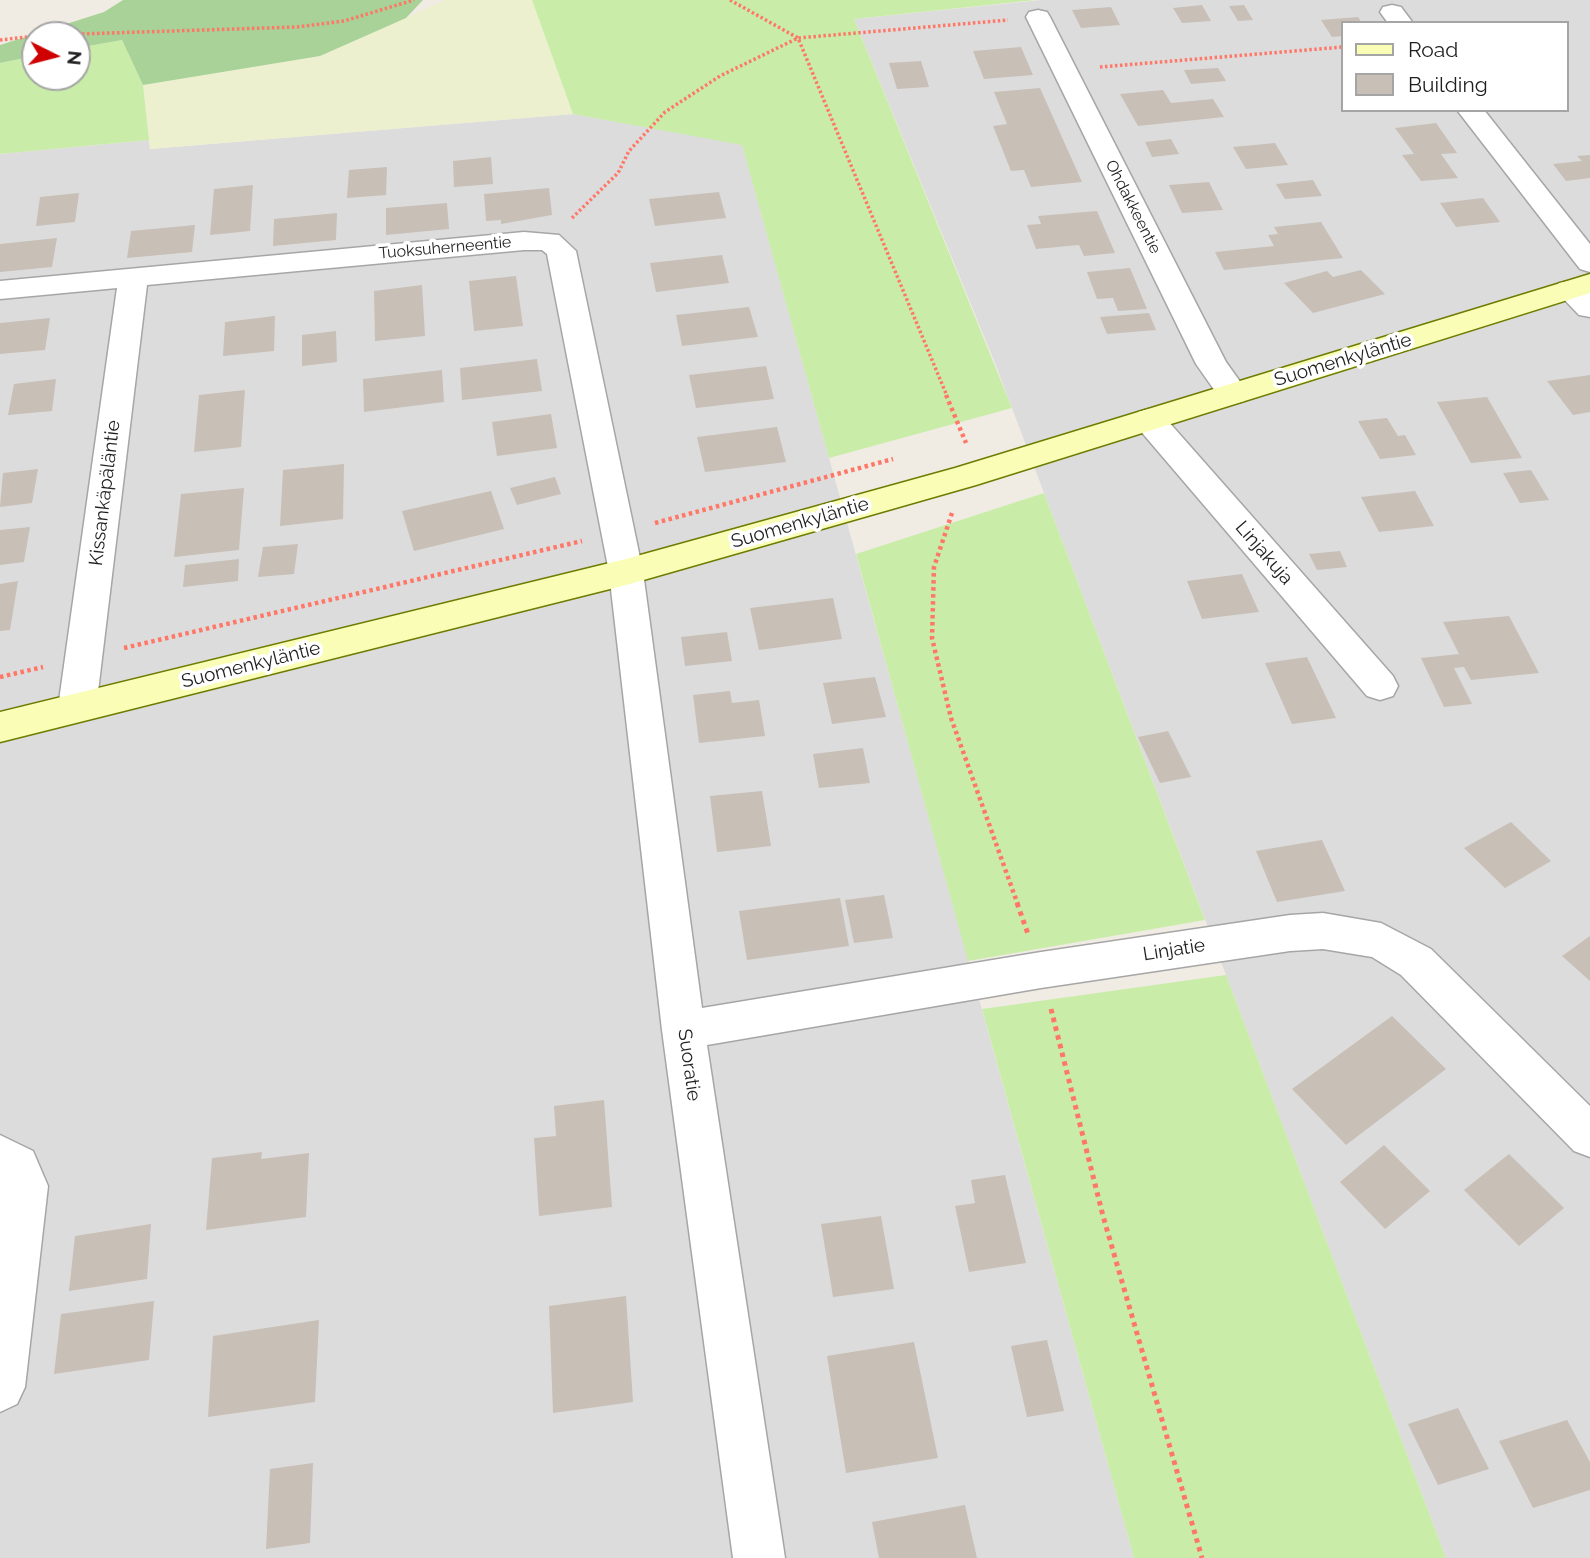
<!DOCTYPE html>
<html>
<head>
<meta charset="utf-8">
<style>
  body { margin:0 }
  #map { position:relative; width:1590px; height:1558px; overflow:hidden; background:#f0ece4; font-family:Raleway,sans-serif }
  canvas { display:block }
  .legend { position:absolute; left:1341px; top:21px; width:228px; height:91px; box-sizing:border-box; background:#fff; border:2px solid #a5a5a5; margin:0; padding:9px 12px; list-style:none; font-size:21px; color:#1f1f1f }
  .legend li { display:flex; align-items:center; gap:14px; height:35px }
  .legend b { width:35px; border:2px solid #a5a5a5 }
  .north { position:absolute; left:21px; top:21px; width:70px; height:70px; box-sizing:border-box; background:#fff; border:2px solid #a5a5a5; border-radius:50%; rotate:96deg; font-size:19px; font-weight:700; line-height:28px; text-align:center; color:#1f1f1f }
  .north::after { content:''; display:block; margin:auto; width:24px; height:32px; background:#ce0100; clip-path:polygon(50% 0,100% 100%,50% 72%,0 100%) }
</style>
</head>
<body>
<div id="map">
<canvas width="1590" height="1558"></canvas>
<ul class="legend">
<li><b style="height:9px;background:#f9fdb6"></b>Road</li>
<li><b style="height:19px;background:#c8bfb7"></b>Building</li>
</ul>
<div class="north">N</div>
</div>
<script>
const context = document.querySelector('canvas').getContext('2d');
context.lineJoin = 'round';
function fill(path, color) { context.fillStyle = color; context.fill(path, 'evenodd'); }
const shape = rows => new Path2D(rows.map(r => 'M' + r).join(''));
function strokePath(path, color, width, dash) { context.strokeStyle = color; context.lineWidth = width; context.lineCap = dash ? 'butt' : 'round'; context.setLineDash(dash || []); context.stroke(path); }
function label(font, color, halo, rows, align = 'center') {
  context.font = font + ' Raleway,sans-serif'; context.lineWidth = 7; context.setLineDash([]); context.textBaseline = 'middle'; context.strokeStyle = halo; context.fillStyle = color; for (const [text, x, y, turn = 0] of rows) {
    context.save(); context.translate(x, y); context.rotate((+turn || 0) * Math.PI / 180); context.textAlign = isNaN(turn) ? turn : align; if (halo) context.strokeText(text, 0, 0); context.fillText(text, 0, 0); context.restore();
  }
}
const residential = shape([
  [1042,0,1590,0,1590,1558,1446,1558,995,363,854,19],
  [1343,23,1567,23,1567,110,1343,110],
  [573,114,742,144,1134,1558,0,1558,0,154,149,140,150,149]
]);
const farmland = shape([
  [445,0,532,0,573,114,150,149,143,85,320,56]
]);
const grass = shape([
  [532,0,1036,0,854,19,1012,408,829,458,742,145,573,114],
  [122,40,143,85,149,140,0,154,0,63,35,56,35,77,77,77,77,48],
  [1044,493,1205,920,968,961,856,554],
  [1226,975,1446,1558,1134,1558,982,1009]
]);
const forest = shape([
  [123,0,423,0,406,18,320,56,143,85,122,40,77,48,77,35,35,35,35,56,0,63,0,45,104,12]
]);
const building = shape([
  [1202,5,1211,21,1182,23,1173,8],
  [1244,5,1253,20,1238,21,1229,6],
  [1111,7,1120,25,1081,28,1072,10],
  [1358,17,1362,23,1343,23,1343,36,1332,37,1321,20],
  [1021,47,1033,75,984,79,973,51],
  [921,61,929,87,897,89,889,63],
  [1218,68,1226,81,1191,84,1184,70],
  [1040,88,1082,182,1031,187,1024,170,1011,171,993,126,1007,124,994,92],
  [1163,90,1171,103,1213,99,1224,117,1138,126,1120,94],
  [1436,123,1457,153,1441,154,1458,178,1421,181,1402,155,1414,154,1395,128],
  [1171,139,1179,154,1152,157,1145,142],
  [1275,143,1288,165,1246,169,1233,147],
  [1590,155,1590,178,1566,181,1553,164,1582,161,1577,156],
  [491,157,493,184,454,187,453,161],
  [387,167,386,195,347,198,349,170],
  [1313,180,1322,196,1285,199,1276,184],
  [1209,182,1223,210,1182,213,1169,185],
  [253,185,250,231,210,235,214,189],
  [549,188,552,215,501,224,501,220,486,221,484,194],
  [719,192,726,218,655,226,649,199],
  [79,193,75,222,36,226,40,197],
  [1483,198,1500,222,1456,227,1440,203],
  [447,203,449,229,386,235,386,208],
  [1097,211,1115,253,1084,256,1079,245,1036,249,1027,225,1041,224,1038,216],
  [337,213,336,240,273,246,274,219],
  [1321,222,1343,258,1224,270,1215,252,1274,246,1268,235,1278,234,1274,227],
  [195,225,192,252,127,258,131,231],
  [57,238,52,267,0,272,0,244],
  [722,255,729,283,656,292,650,263],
  [1130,268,1147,309,1118,311,1113,298,1097,299,1087,272],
  [1361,270,1385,294,1313,313,1284,283,1327,271,1333,277],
  [516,276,523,326,474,331,469,281],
  [422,285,425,336,375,341,374,291],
  [749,307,758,337,682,346,676,315],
  [1149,313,1156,330,1107,334,1100,317],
  [275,316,274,351,223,356,225,322],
  [50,318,45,350,0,354,0,323],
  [336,331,337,362,302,366,302,335],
  [537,359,542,391,462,400,460,368],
  [766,366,774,399,696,408,689,375],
  [442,370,444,402,364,412,363,379],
  [1590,375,1590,412,1573,415,1547,381],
  [56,379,52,411,8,415,14,384],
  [245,390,241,447,194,452,199,395],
  [1487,397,1522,458,1471,463,1437,402],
  [551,414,557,448,497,456,492,422],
  [1387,418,1398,436,1405,435,1416,455,1380,459,1358,421],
  [777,427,786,462,705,472,697,437],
  [344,464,343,519,280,526,283,470],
  [38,469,32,503,0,507,3,473],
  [1531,470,1549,500,1520,503,1503,473],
  [555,477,561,494,517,505,510,488],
  [244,488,239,550,174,557,181,494],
  [491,491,504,529,414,551,402,511],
  [1415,491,1434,526,1379,532,1361,497],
  [30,527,24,562,0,565,0,530],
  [298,544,294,574,258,577,263,547],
  [1340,551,1347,567,1317,570,1309,554],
  [239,559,238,581,183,587,185,565],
  [1242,574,1259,612,1202,619,1187,581],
  [18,581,10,630,0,631,0,584],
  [833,598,842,639,759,650,750,608],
  [1509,616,1539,673,1471,680,1464,667,1454,668,1472,704,1444,707,1421,658,1459,654,1443,622],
  [727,632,732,661,685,666,681,637],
  [1307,657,1336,718,1292,724,1265,663],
  [875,677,886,717,832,724,823,683],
  [730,691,732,703,759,700,765,736,699,743,693,695],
  [1168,731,1191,777,1160,783,1138,737],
  [863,748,870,783,819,788,813,754],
  [762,791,771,846,717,852,710,796],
  [1511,822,1551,861,1505,888,1464,848],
  [1322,840,1345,891,1277,902,1256,851],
  [884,895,893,938,854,943,845,900],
  [840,898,849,946,747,960,739,911],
  [1590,936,1590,981,1562,956],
  [1392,1016,1446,1069,1346,1145,1292,1089],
  [604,1100,612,1207,539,1216,534,1138,556,1136,554,1106],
  [1384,1145,1430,1191,1385,1229,1340,1182],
  [262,1152,261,1159,309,1153,306,1217,206,1230,212,1158],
  [1509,1154,1564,1208,1519,1246,1464,1190],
  [1005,1175,1026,1263,969,1272,955,1206,975,1203,971,1180],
  [881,1216,894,1289,833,1297,821,1224],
  [151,1224,147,1279,69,1291,75,1236],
  [626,1296,633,1402,553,1413,549,1306],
  [154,1301,149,1360,54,1374,61,1314],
  [319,1320,315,1402,208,1417,213,1336],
  [1047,1340,1064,1411,1027,1417,1011,1346],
  [914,1342,938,1458,846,1473,827,1356],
  [1458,1408,1489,1469,1438,1485,1408,1424],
  [1567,1420,1590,1462,1590,1490,1533,1508,1499,1441],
  [313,1463,310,1543,266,1549,270,1469],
  [965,1505,977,1558,879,1558,872,1522]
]);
const pathFar2 = shape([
  [730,0,798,38,947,396],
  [47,35,297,27,344,21,414,0],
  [0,40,35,36],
  [1100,67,1343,47],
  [572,218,618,173,629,151,665,112,720,76,798,38,1008,20]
]);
const pathFar1 = shape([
  [946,395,966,443],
  [952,513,934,567,932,638,951,718,1018,905],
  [655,523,893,459],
  [124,648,582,541],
  [0,677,43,667]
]);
const path = shape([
  [1017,903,1028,934],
  [1051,1009,1103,1216,1202,1558]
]);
const street = shape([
  [1392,5,1401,7,1413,23,1388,23,1380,12,1383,7,1392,5],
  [1038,10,1047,12,1050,17,1226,362,1249,394,1244,401,1233,404,1222,401,1196,364,1026,17,1029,12,1038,10],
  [1457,110,1484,110,1590,244,1590,272,1580,269,1457,110],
  [524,232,559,235,576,251,643,572,702,1008,1041,952,1290,915,1323,913,1381,923,1431,949,1590,1106,1590,1157,1574,1151,1401,975,1372,957,1323,949,1290,951,1041,988,707,1045,785,1558,733,1558,662,1030,609,572,547,254,542,250,524,250,147,285,96,708,90,718,77,722,64,718,58,708,117,288,0,299,0,281,524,232],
  [1570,281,1581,283,1590,292,1590,317,1579,315,1555,290,1559,283,1570,281],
  [1149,409,1160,412,1393,676,1398,686,1393,696,1380,700,1367,696,1138,428,1133,420,1138,412,1149,409],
  [0,1135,33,1151,48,1186,25,1387,17,1404,0,1412,0,1135]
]);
const secondary = shape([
  [1590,274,1590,293,976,485,626,585,0,742,0,712,626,559,955,468,1590,274]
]);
const farStreetnames = [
  ["Ohdakkeentie",1133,207,63],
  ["Tuoksuherneentie",445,248,-5]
];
const streetNames = [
  ["Suomenkyläntie",1343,360,-17],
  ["Kissankäpäläntie",105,493,-83],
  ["Suomenkyläntie",800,523,-16],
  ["Linjakuja",1264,553,49],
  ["Suomenkyläntie",251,665,-14],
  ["Linjatie",1174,950,-9],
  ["Suoratie",689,1065,82]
];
fill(residential, '#dddcdc');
fill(farmland, '#edf0cf');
fill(grass, '#c9eda8');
fill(forest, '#a8d297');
fill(building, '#c8bfb7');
strokePath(street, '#a6a6a6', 3);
strokePath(secondary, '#6d7c00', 3);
strokePath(pathFar2, '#ff7767', 3.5, [2.5, 2.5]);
strokePath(pathFar1, '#ff7767', 4.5, [3.5, 3.5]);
strokePath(path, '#ff7767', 5, [4.5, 4.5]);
fill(street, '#fff');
fill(secondary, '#f9fdb6');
label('16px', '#1f1f1f', '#fff', farStreetnames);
label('19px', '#1f1f1f', '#fff', streetNames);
</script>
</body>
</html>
